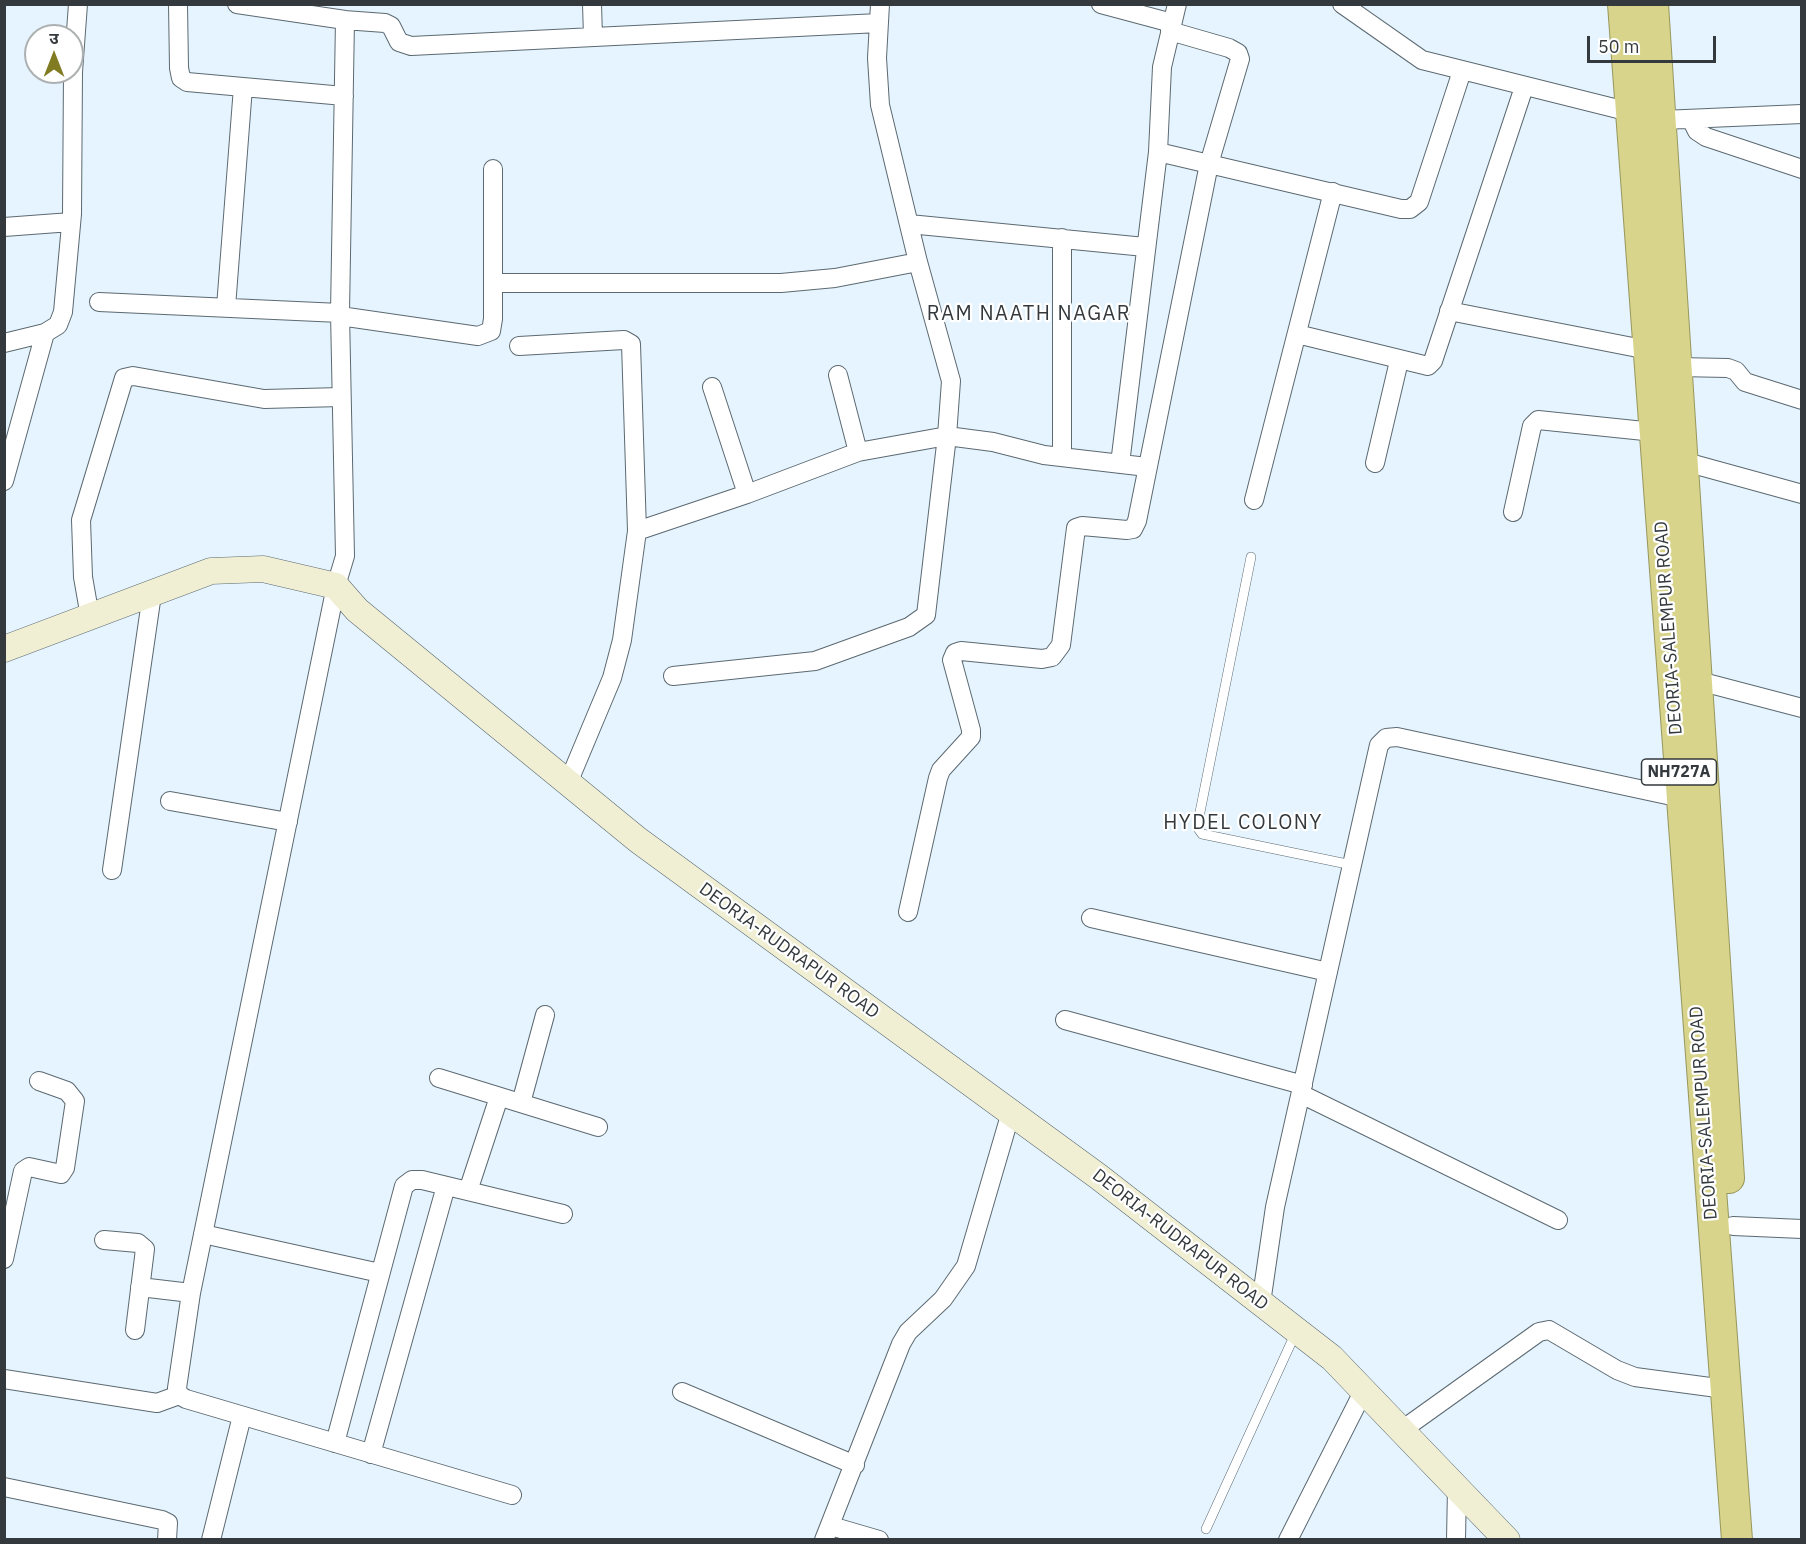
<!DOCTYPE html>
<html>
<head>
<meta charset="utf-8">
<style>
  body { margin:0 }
  #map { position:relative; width:1806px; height:1544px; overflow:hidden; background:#e5f4fe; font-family:"IBM Plex Sans","Noto Sans Devanagari",sans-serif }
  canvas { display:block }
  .frame { position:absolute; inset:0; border:6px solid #33393c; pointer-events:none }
  .north { position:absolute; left:24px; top:24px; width:60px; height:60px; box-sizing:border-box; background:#fff; border:2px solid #adb0b1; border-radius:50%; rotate:0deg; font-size:16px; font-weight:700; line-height:24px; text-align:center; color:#33393c }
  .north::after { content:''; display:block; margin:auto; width:21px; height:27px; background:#817b21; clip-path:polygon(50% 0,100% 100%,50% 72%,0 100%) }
  .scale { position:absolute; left:1587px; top:36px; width:129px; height:27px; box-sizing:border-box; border:3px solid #33393c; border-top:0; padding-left:8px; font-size:18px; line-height:21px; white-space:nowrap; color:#33393c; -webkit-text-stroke:4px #fff; paint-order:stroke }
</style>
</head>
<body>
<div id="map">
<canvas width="1806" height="1544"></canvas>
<div class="frame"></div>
<div class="north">उ</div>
<div class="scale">50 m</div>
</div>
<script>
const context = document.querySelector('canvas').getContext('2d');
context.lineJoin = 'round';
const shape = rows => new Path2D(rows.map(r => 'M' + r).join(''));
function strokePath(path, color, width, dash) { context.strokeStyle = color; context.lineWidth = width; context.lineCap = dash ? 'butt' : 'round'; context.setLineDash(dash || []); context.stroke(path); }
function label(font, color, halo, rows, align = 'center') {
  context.font = font + ' "IBM Plex Sans",sans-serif'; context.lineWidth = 4.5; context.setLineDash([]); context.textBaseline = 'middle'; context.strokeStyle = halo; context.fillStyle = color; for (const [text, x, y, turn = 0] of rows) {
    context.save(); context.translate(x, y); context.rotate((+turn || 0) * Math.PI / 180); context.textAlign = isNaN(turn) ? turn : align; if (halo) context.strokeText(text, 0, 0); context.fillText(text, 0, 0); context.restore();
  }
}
const service = shape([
  [1251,557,1197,827,1202,834,1352,865],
  [1206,1529,1296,1332]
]);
const minor = shape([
  [178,4,179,68,181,78,187,82,344,96],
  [237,4,345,20,340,313,345,556,336,586,191,1293,177,1388,179,1395,186,1399,512,1495],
  [592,4,593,37],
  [1101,4,1172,23],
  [1342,4,1422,60,1662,120,1802,114],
  [344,20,385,23,391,26,399,42,411,46,879,23],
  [1691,119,1697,131,1706,137,1802,169],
  [1158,152,1401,209,1410,209,1419,202,1462,71],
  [909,224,1145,247],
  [4,227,71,222],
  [1062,238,1062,457],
  [493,283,781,283,835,278,918,262],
  [99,302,340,313],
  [226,307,243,87],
  [1449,311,1648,350],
  [340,316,478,336,491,331,493,319,493,169],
  [1297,334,1428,366,1433,361,1524,87],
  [4,343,45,333,58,325,63,312,72,214,73,72,78,4],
  [519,346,624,340,631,344,637,531],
  [1677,367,1728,368,1736,371,1745,382,1802,400],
  [838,375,858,452],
  [712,387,747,494],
  [1682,461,1802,494],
  [1375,463,1399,361],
  [1120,464,1158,152,1162,67,1177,4],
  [4,481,45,333],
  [1254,500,1333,192],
  [1513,512,1532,426,1538,420,1654,432],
  [90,617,83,577,81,520,124,378,133,376,264,399,341,397],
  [673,676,815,661,909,627,926,615,947,436,951,381,918,262,880,105,877,58,880,4],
  [1695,680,1802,708],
  [568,783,612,678,622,640,637,531,747,494,858,452,947,436,993,442,1044,455,1147,467],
  [170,801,288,822],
  [112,870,152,594],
  [908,912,938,778,941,770,971,737,971,730,952,660,955,653,961,651,1042,659,1052,657,1061,645,1076,528,1082,526,1127,530,1133,529,1137,521,1209,164,1240,59,1238,53,1229,48,1170,31],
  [1091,918,1328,972],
  [1065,1020,1303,1085],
  [439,1078,598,1127],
  [1301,1094,1558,1220],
  [521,1103,545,1015],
  [468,1191,499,1097],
  [1733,1226,1802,1229],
  [203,1234,380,1273],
  [104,1240,138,1243,145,1249,135,1330],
  [4,1259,23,1171,29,1167,61,1174,65,1168,75,1101,67,1091,39,1081],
  [140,1287,191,1293],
  [1261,1303,1275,1207,1379,745,1386,738,1397,737,1681,798],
  [4,1379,157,1403,179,1395],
  [682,1392,855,1465],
  [1402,1430,1539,1332,1549,1330,1617,1370,1635,1377,1725,1389],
  [335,1443,404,1186,412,1180,422,1180,563,1214],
  [371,1454,446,1186],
  [4,1487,162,1520,168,1523,167,1540],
  [831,1526,879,1540],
  [211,1540,242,1416],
  [824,1540,901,1344,908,1332,943,1299,966,1266,1011,1112],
  [1288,1540,1364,1390],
  [1456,1540,1457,1487]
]);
const secondary = shape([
  [4,649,211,571,263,569,336,586,357,610,638,840,1099,1177,1332,1358,1507,1540]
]);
const trunk = shape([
  [1623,4,1737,1540],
  [1653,4,1729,1178]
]);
const shields = [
  [1679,772,75]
];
const shieldNames = [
  ["NH727A",1679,772]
];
const streetNames = [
  ["DEORIA-SALEMPUR ROAD",1669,628,-94],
  ["DEORIA-RUDRAPUR ROAD",789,951,36],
  ["DEORIA-SALEMPUR ROAD",1704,1113,-94],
  ["DEORIA-RUDRAPUR ROAD",1180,1240,38]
];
const neighbourhoodNames = [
  ["RAM NAATH NAGAR",1029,314],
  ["HYDEL COLONY",1243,823]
];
strokePath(service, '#5c6971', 10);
strokePath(minor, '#5c6971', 20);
strokePath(secondary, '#5c6971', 27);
strokePath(trunk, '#98975d', 32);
strokePath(service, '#fff', 9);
strokePath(minor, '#fff', 18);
strokePath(secondary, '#f0efd4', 26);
strokePath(trunk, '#d8d48c', 30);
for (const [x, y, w] of shields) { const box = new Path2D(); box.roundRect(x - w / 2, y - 13, w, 26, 4.5); context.fillStyle = '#fff'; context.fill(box); strokePath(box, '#33393c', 1.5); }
label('bold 16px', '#33393c', null, shieldNames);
label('18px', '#33393c', '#fff', streetNames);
context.letterSpacing = '1.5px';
label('20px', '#33393c', '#fff', neighbourhoodNames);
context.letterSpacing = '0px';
</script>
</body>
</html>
